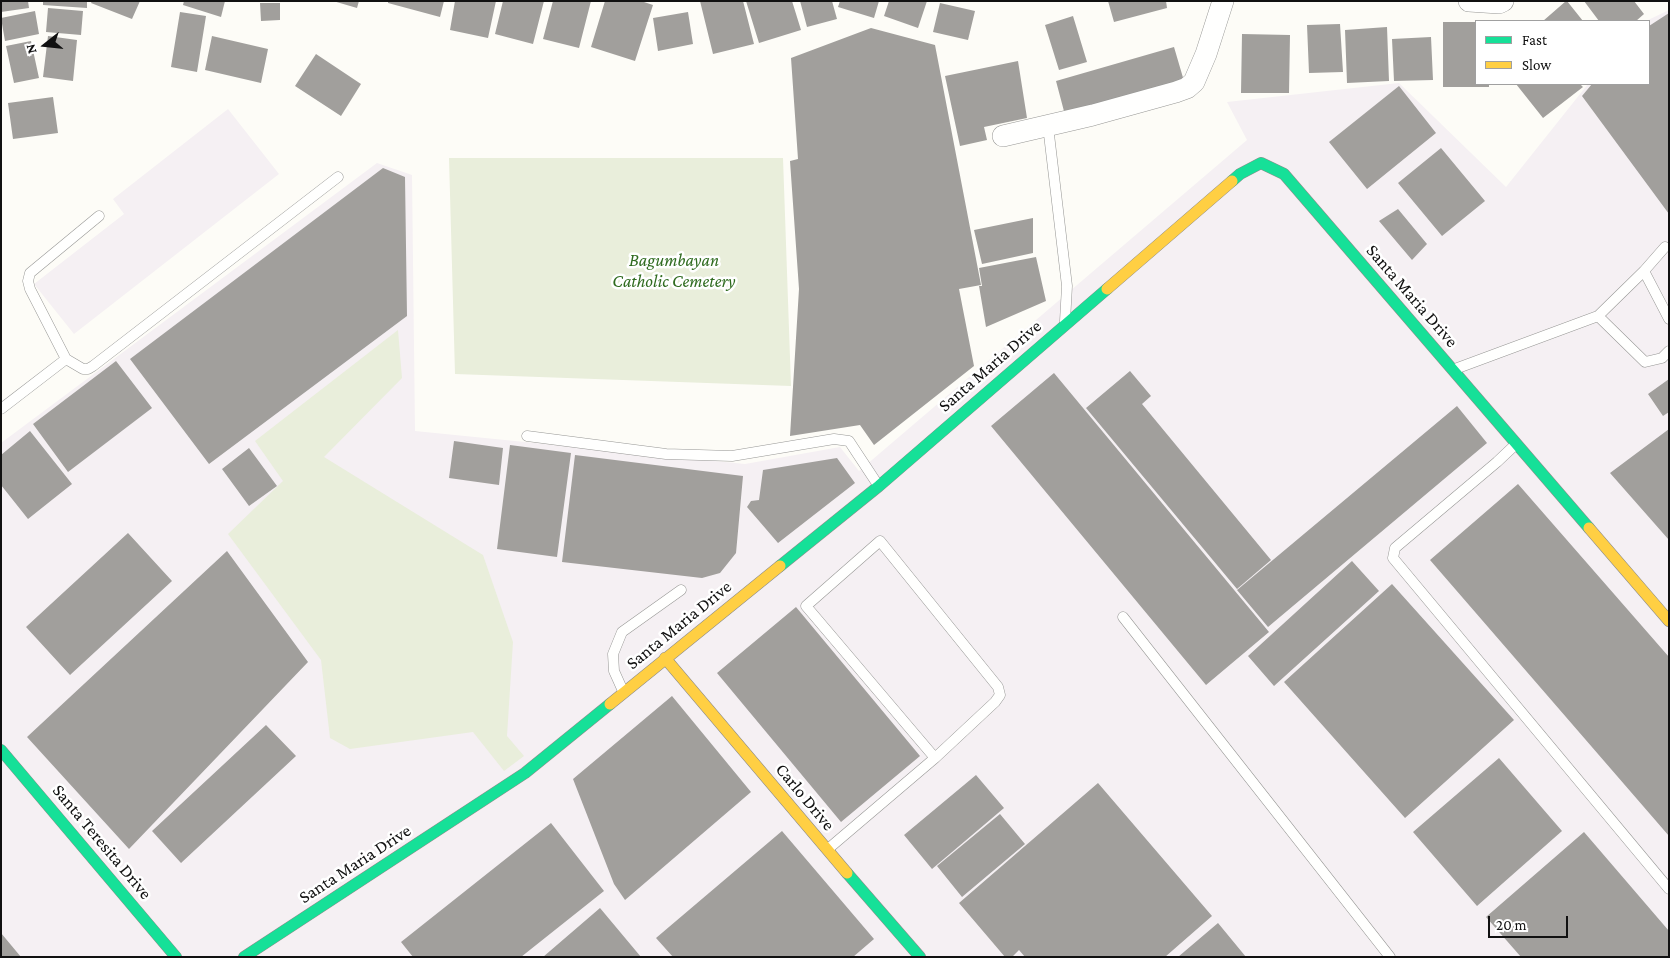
<!DOCTYPE html>
<html>
<head>
<meta charset="utf-8">
<style>
  body { margin:0 }
  #map { position:relative; width:1670px; height:958px; overflow:hidden; background:#fdfcf7; font-family:"Crimson Pro",serif }
  canvas { display:block }
  .frame { position:absolute; inset:0; border:2px solid #111; pointer-events:none }
  .legend { position:absolute; left:1475px; top:20px; width:175px; height:65px; box-sizing:border-box; background:#fff; border:1px solid #a0a0a0; margin:0; padding:6px 9px; list-style:none; font-size:15px; color:#111 }
  .legend li { display:flex; align-items:center; gap:10px; height:25px }
  .legend b { width:25px; border:1px solid #a0a0a0 }
  .north { position:absolute; left:20px; top:20px; width:50px; height:50px; -webkit-text-stroke:4px #fff; paint-order:stroke; rotate:254deg; font-size:14px; font-weight:700; line-height:20px; text-align:center; color:#111 }
  .north::after { content:''; display:block; margin:auto; width:18px; height:22px; background:#111; clip-path:polygon(50% 0,100% 100%,50% 72%,0 100%) }
  .scale { position:absolute; left:1488px; top:916px; width:80px; height:22px; box-sizing:border-box; border:2px solid #111; border-top:0; padding-left:6px; font-size:15px; line-height:18px; white-space:nowrap; color:#111; -webkit-text-stroke:4px #fff; paint-order:stroke }
</style>
</head>
<body>
<div id="map">
<canvas width="1670" height="958"></canvas>
<div class="frame"></div>
<ul class="legend">
<li><b style="height:6px;background:#16e098"></b>Fast</li>
<li><b style="height:6px;background:#ffcf43"></b>Slow</li>
</ul>
<div class="north">N</div>
<div class="scale">20 m</div>
</div>
<script>
const context = document.querySelector('canvas').getContext('2d');
context.lineJoin = 'round';
function fill(path, color) { context.fillStyle = color; context.fill(path, 'evenodd'); }
const shape = rows => new Path2D(rows.map(r => 'M' + r).join(''));
function strokePath(path, color, width, dash) { context.strokeStyle = color; context.lineWidth = width; context.lineCap = dash ? 'butt' : 'round'; context.setLineDash(dash || []); context.stroke(path); }
function label(font, color, halo, rows, align = 'center') {
  context.font = font + ' "Crimson Pro",serif'; context.lineWidth = 5; context.setLineDash([]); context.textBaseline = 'middle'; context.strokeStyle = halo; context.fillStyle = color; for (const [text, x, y, turn = 0] of rows) {
    context.save(); context.translate(x, y); context.rotate((+turn || 0) * Math.PI / 180); context.textAlign = isNaN(turn) ? turn : align; if (halo) context.strokeText(text, 0, 0); context.fillText(text, 0, 0); context.restore();
  }
}
const industrial = shape([
  [1669,10,1669,957,1,957,1,443,377,163,412,175,415,431,745,464,840,447,859,471,1247,140,1227,102,1399,83,1506,187,1588,84,1649,84,1649,21,1646,21],
  [228,109,279,174,74,334,34,284,124,214,113,199]
]);
const cemetery = shape([
  [449,158,783,158,791,386,455,374],
  [398,330,402,378,324,457,483,555,513,642,507,736,524,756,504,771,473,732,350,749,330,738,321,660,228,534,283,481,255,441]
]);
const building = shape([
  [1,1,28,1,29,8,1,12],
  [43,1,87,1,87,8,43,5],
  [92,1,140,1,132,19,91,3],
  [184,1,225,1,221,17,183,5],
  [333,1,359,1,357,8],
  [388,1,444,1,440,17,388,3],
  [455,1,496,1,488,38,450,30],
  [503,1,544,1,533,44,495,34],
  [553,1,591,1,579,48,543,39],
  [605,1,641,1,653,5,635,61,591,47],
  [700,1,743,1,754,44,713,54],
  [746,1,792,1,801,30,759,43],
  [800,1,832,1,837,19,807,27],
  [840,1,879,1,874,18,838,7],
  [889,1,927,1,918,28,884,16],
  [1108,1,1166,1,1167,8,1114,22],
  [1567,1,1583,21,1543,21,1566,1],
  [1584,1,1634,1,1644,14,1636,21,1599,21],
  [260,3,280,3,280,20,261,21],
  [940,3,975,11,968,40,933,32],
  [48,8,83,11,81,35,46,32],
  [35,11,39,34,5,41,1,18],
  [180,12,206,16,197,72,171,67],
  [688,12,693,44,658,51,653,18],
  [1669,13,1669,214,1582,96,1592,84,1649,84,1649,26],
  [1073,16,1087,62,1059,70,1045,25],
  [1443,22,1476,22,1476,84,1489,84,1489,87,1443,87],
  [1340,24,1343,72,1309,73,1307,25],
  [1387,27,1389,81,1347,83,1345,30],
  [871,28,935,45,981,285,959,289,974,366,874,445,860,425,790,436,799,289,790,161,798,159,791,58],
  [1242,34,1290,35,1289,93,1241,93],
  [48,36,77,40,73,81,43,77],
  [212,36,268,49,261,83,205,70],
  [1431,37,1433,80,1394,81,1392,39],
  [31,41,39,78,14,83,6,46],
  [1174,47,1184,81,1065,115,1056,81],
  [316,54,361,84,341,116,295,86],
  [1018,61,1027,118,984,127,987,140,960,146,945,76],
  [1516,84,1580,84,1583,87,1543,118],
  [1399,86,1436,133,1367,189,1329,142],
  [53,97,58,133,13,139,8,103],
  [1441,148,1485,201,1442,236,1398,183],
  [383,168,405,177,407,316,209,464,130,359],
  [1398,209,1427,244,1412,260,1379,221],
  [1033,218,1033,253,982,264,974,230],
  [1036,257,1046,301,986,327,979,286,982,286,979,268],
  [116,361,152,408,68,472,33,424],
  [1130,371,1151,396,1142,404,1271,560,1237,589,1086,408],
  [1054,373,1269,632,1206,685,991,426],
  [1669,379,1669,412,1663,416,1648,394],
  [1457,406,1487,443,1268,627,1237,590],
  [1669,429,1669,540,1610,473],
  [30,431,72,484,28,519,1,485,1,455],
  [454,441,503,448,499,485,449,478],
  [510,445,571,453,557,557,497,549],
  [249,448,277,486,249,506,222,469],
  [575,455,743,476,736,553,720,573,702,578,562,562],
  [837,458,855,483,778,543,747,507,751,501,759,500,763,470],
  [1518,484,1669,657,1669,836,1430,560],
  [128,533,172,581,70,675,26,627],
  [227,551,308,662,129,849,27,737],
  [1352,561,1379,591,1274,686,1248,656],
  [1392,584,1514,720,1405,818,1284,682],
  [796,607,920,756,841,822,717,673],
  [672,696,751,792,625,900,614,884,573,779],
  [266,725,296,756,181,863,152,831],
  [1499,758,1562,831,1477,906,1413,832],
  [976,775,1004,808,932,869,904,835],
  [1098,783,1212,916,1165,957,1025,957,1019,950,1012,957,1005,957,959,903],
  [1000,814,1025,844,962,897,937,866],
  [551,823,604,891,521,957,413,957,401,942],
  [782,831,874,939,853,957,673,957,656,938],
  [1584,832,1669,931,1669,957,1521,957,1486,917],
  [600,908,641,957,543,957],
  [1218,923,1246,957,1178,957],
  [1,933,21,957,1,957]
]);
const lane = shape([
  [1048,126,1067,286,1065,321],
  [1644,271,1669,319],
  [1598,316,1645,362,1662,358,1669,351],
  [66,359,30,289,28,281,30,273,99,216],
  [1455,369,1598,316,1644,271,1665,247],
  [1,409,66,359,83,369,88,369,93,366,338,177],
  [527,436,666,454,732,456,834,439,849,441,878,485],
  [1515,445,1497,462,1395,548,1393,558,1669,889],
  [1123,617,1390,957],
  [623,691,614,671,613,654,622,632,681,590],
  [828,849,935,758,995,702,1000,695,998,687,880,541,806,606,935,758]
]);
const street = shape([
  [1469,1,1499,3,1503,1],
  [1003,136,1093,115,1176,92,1187,88,1194,82,1206,54,1223,1]
]);
const fast = shape([
  [1232,181,1240,174,1261,163,1284,174,1589,528],
  [780,566,879,486,1107,289],
  [1,750,176,957],
  [847,873,920,957],
  [244,957,525,773,610,704]
]);
const slow = shape([
  [1107,289,1232,181],
  [1589,528,1669,621],
  [665,658,847,873],
  [610,704,780,566]
]);
const parkNames = [
  ["Bagumbayan",674,260],
  ["Catholic Cemetery",674,281]
];
const streetNames = [
  ["Santa Maria Drive",1412,296,49],
  ["Santa Maria Drive",990,366,-41],
  ["Santa Maria Drive",679,625,-39],
  ["Carlo Drive",805,797,50],
  ["Santa Teresita Drive",102,842,50],
  ["Santa Maria Drive",355,864,-33]
];
fill(industrial, '#f5f0f3');
fill(cemetery, '#e9eedb');
fill(building, '#a19f9c');
strokePath(lane, '#979795', 11);
strokePath(street, '#979795', 22);
strokePath(fast, '#8e8d8b', 12);
strokePath(slow, '#8e8d8b', 12);
strokePath(lane, '#fffffe', 10);
strokePath(street, '#fffffe', 21);
strokePath(fast, '#16e098', 11);
strokePath(slow, '#ffcf43', 11);
label('italic 18px', '#2f6b1f', '#fff', parkNames);
label('18px', '#111', '#fff', streetNames);
</script>
</body>
</html>
